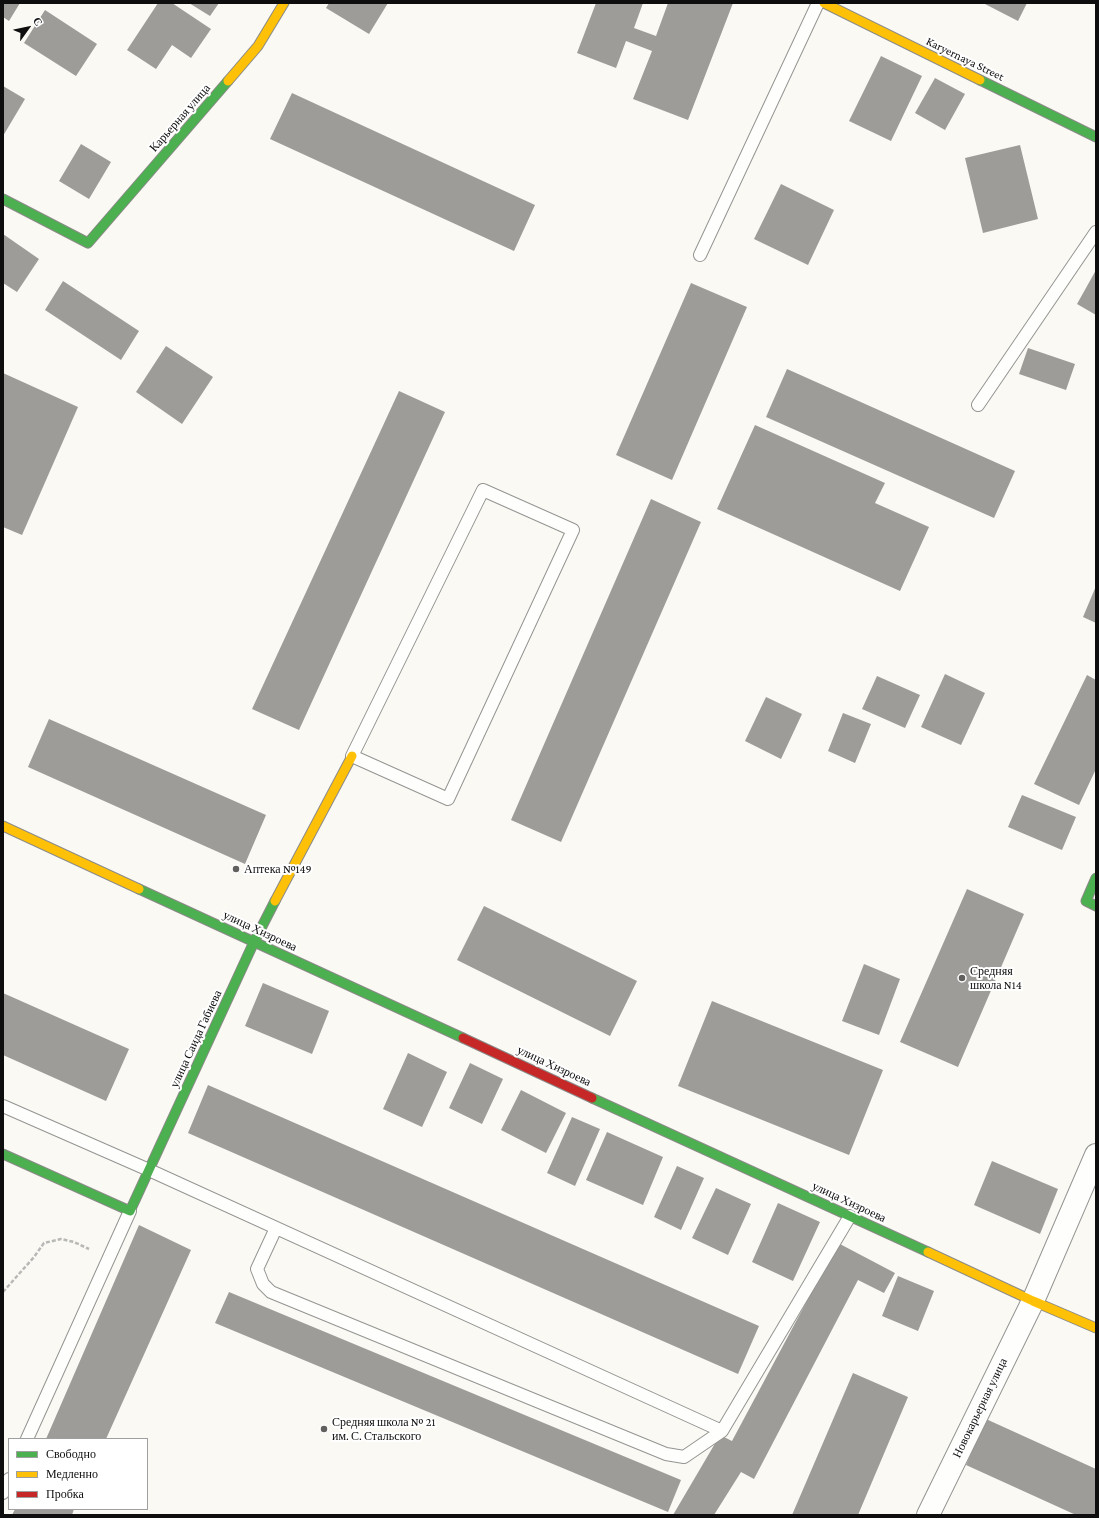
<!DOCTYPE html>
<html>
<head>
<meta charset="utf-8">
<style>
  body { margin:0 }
  #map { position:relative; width:1099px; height:1518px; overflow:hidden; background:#faf9f4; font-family:"Crimson Pro",serif }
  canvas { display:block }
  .frame { position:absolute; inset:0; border:4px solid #0e0e0e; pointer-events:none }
  .legend { position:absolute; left:8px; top:1438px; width:140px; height:72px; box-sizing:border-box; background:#fff; border:1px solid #9f9f9f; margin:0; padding:5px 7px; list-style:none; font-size:12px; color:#0e0e0e }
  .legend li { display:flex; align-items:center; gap:8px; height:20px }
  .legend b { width:20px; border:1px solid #9f9f9f }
  .north { position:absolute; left:8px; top:8px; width:40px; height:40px; -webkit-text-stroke:3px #fff; paint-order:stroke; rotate:57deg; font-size:11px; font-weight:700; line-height:16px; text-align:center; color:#0e0e0e }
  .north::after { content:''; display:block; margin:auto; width:14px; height:18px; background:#0e0e0e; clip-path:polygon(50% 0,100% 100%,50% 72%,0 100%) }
</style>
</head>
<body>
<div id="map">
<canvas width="1099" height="1518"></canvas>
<div class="frame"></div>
<ul class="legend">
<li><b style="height:5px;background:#4caf50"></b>Свободно</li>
<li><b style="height:5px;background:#ffc107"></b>Медленно</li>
<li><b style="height:5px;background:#c62828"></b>Пробка</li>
</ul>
<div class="north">С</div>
</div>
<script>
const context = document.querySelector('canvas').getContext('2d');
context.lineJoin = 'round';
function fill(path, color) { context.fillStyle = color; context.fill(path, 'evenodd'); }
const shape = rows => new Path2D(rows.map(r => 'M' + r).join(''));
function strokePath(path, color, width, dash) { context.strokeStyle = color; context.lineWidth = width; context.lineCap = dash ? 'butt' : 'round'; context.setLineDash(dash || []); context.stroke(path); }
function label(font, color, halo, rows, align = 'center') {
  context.font = font + ' "Crimson Pro",serif'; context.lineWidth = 4; context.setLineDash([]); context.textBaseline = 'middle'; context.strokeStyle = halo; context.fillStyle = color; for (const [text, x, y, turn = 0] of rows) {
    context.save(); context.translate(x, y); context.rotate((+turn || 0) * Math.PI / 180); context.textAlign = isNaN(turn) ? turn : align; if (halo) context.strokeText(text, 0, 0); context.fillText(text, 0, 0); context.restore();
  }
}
const building = shape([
  [3,3,20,3,9,21,3,17],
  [158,3,172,3,211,29,191,58,172,45,156,69,127,50],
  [189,3,219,3,210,16],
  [329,3,388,3,369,34,326,8],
  [596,3,643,3,634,28,656,36,668,3,733,3,688,120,633,99,652,51,626,41,616,68,577,53],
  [983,3,1027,3,1018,21],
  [45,10,97,44,76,76,24,43],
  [881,56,922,76,891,141,849,121],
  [935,78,965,94,945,130,915,113],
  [3,86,25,99,3,136],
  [292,93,535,205,514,251,270,139],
  [81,144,111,162,89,199,59,181],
  [1020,145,1038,219,983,233,965,158],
  [781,184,834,210,808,265,754,239],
  [3,234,39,259,17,292,3,283],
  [1096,270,1096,315,1077,304],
  [63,281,139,331,121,360,45,310],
  [691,283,747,307,672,480,616,455],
  [166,346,213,377,182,424,136,392],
  [1028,348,1075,364,1066,390,1019,374],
  [787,369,1015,471,994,518,766,417],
  [3,373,78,407,22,535,3,527],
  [399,391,445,412,299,730,252,709],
  [755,425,885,483,875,503,929,527,900,591,717,509],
  [651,499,701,522,561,842,511,820],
  [1096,586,1096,623,1083,617],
  [945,674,985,693,961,745,921,727],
  [1087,675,1096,680,1096,769,1079,805,1034,784],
  [877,676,920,695,905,728,862,709],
  [766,697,802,714,781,759,745,741],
  [843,713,871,724,855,763,828,751],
  [49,719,266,815,245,864,28,767],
  [1022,795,1076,817,1062,850,1008,827],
  [967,889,1024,914,958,1067,900,1042],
  [484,906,637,981,610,1036,457,960],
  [864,964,900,979,879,1035,842,1021],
  [263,983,329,1011,312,1054,245,1026],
  [3,993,129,1049,106,1101,3,1055],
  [712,1001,883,1070,849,1155,678,1086],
  [408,1053,447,1072,422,1127,383,1109],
  [470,1063,503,1079,482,1124,449,1108],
  [208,1085,759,1326,738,1374,188,1133],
  [521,1090,566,1113,546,1153,501,1130],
  [572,1117,600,1129,575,1186,547,1173],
  [607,1132,663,1157,643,1205,586,1180],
  [992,1161,1058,1189,1040,1234,974,1205],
  [677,1166,704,1178,681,1230,654,1217],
  [716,1188,751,1204,728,1255,692,1238],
  [778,1203,820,1222,793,1281,752,1262],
  [139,1225,191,1250,106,1439,46,1439],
  [838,1243,895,1273,884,1293,858,1280,754,1479,741,1472,714,1515,673,1515,720,1435,732,1441],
  [898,1276,934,1291,918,1331,882,1316],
  [229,1292,681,1480,668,1512,215,1323],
  [853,1373,908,1397,858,1515,792,1515],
  [986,1419,1096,1469,1096,1515,1076,1515,966,1465],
  [15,1509,74,1509,72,1515,12,1515]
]);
const path = shape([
  [3,1292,34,1257,44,1243,61,1239,74,1242,89,1249]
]);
const lane = shape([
  [700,255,818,3],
  [978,405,1096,232],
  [483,490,573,530,448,799,352,756,483,490],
  [3,1106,149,1170,722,1431,850,1216],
  [276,1228,257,1269,263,1284,271,1292,666,1454,684,1457,722,1431],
  [27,1439,130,1211],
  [3,1493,9,1479]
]);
const street = shape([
  [928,1515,1033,1301,1096,1155]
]);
const fast = shape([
  [980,80,1096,137],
  [3,199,88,243,228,81],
  [1096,878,1086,901,1096,906],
  [139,889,463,1038],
  [592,1098,928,1252],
  [3,1154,130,1211,254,942,275,901]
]);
const slow = shape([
  [824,3,980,80],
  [228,81,258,46,284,3],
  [3,826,139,889],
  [275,901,352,756],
  [928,1252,1033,1301,1096,1328]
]);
const jam = shape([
  [463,1038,592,1098]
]);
const markers = [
  [236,869,4,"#61605e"],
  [962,978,4,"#61605e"],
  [324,1429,4,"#61605e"]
];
const streetNames = [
  ["Karyernaya Street",965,59,26],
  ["Карьерная улица",180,118,-49],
  ["улица Хизроева",260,931,25],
  ["улица Саида Габиева",196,1039,-65],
  ["улица Хизроева",554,1066,25],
  ["улица Хизроева",849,1202,25],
  ["Новокарьерная улица",980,1408,-64]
];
const poiNames = [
  ["Аптека №149",244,869],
  ["Средняя",970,971],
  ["школа N14",970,985],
  ["Средняя школа № 21",332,1422],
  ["им. С. Стальского",332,1436]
];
fill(building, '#9e9c99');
strokePath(lane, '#949492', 14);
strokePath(street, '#949492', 24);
strokePath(fast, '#8b8a88', 11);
strokePath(slow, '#8b8a88', 11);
strokePath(jam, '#8b8a88', 11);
strokePath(path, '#b8b8b7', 2.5, [4, 2]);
strokePath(lane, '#fefefd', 12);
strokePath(street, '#fefefd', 22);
strokePath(fast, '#4caf50', 9);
strokePath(slow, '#ffc107', 9);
strokePath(jam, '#c62828', 9);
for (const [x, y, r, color] of markers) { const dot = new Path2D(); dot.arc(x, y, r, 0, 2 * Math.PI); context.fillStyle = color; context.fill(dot); strokePath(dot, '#fff', 1.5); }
label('12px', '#0e0e0e', '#fff', streetNames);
label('12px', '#0e0e0e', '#fff', poiNames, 'left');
</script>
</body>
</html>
